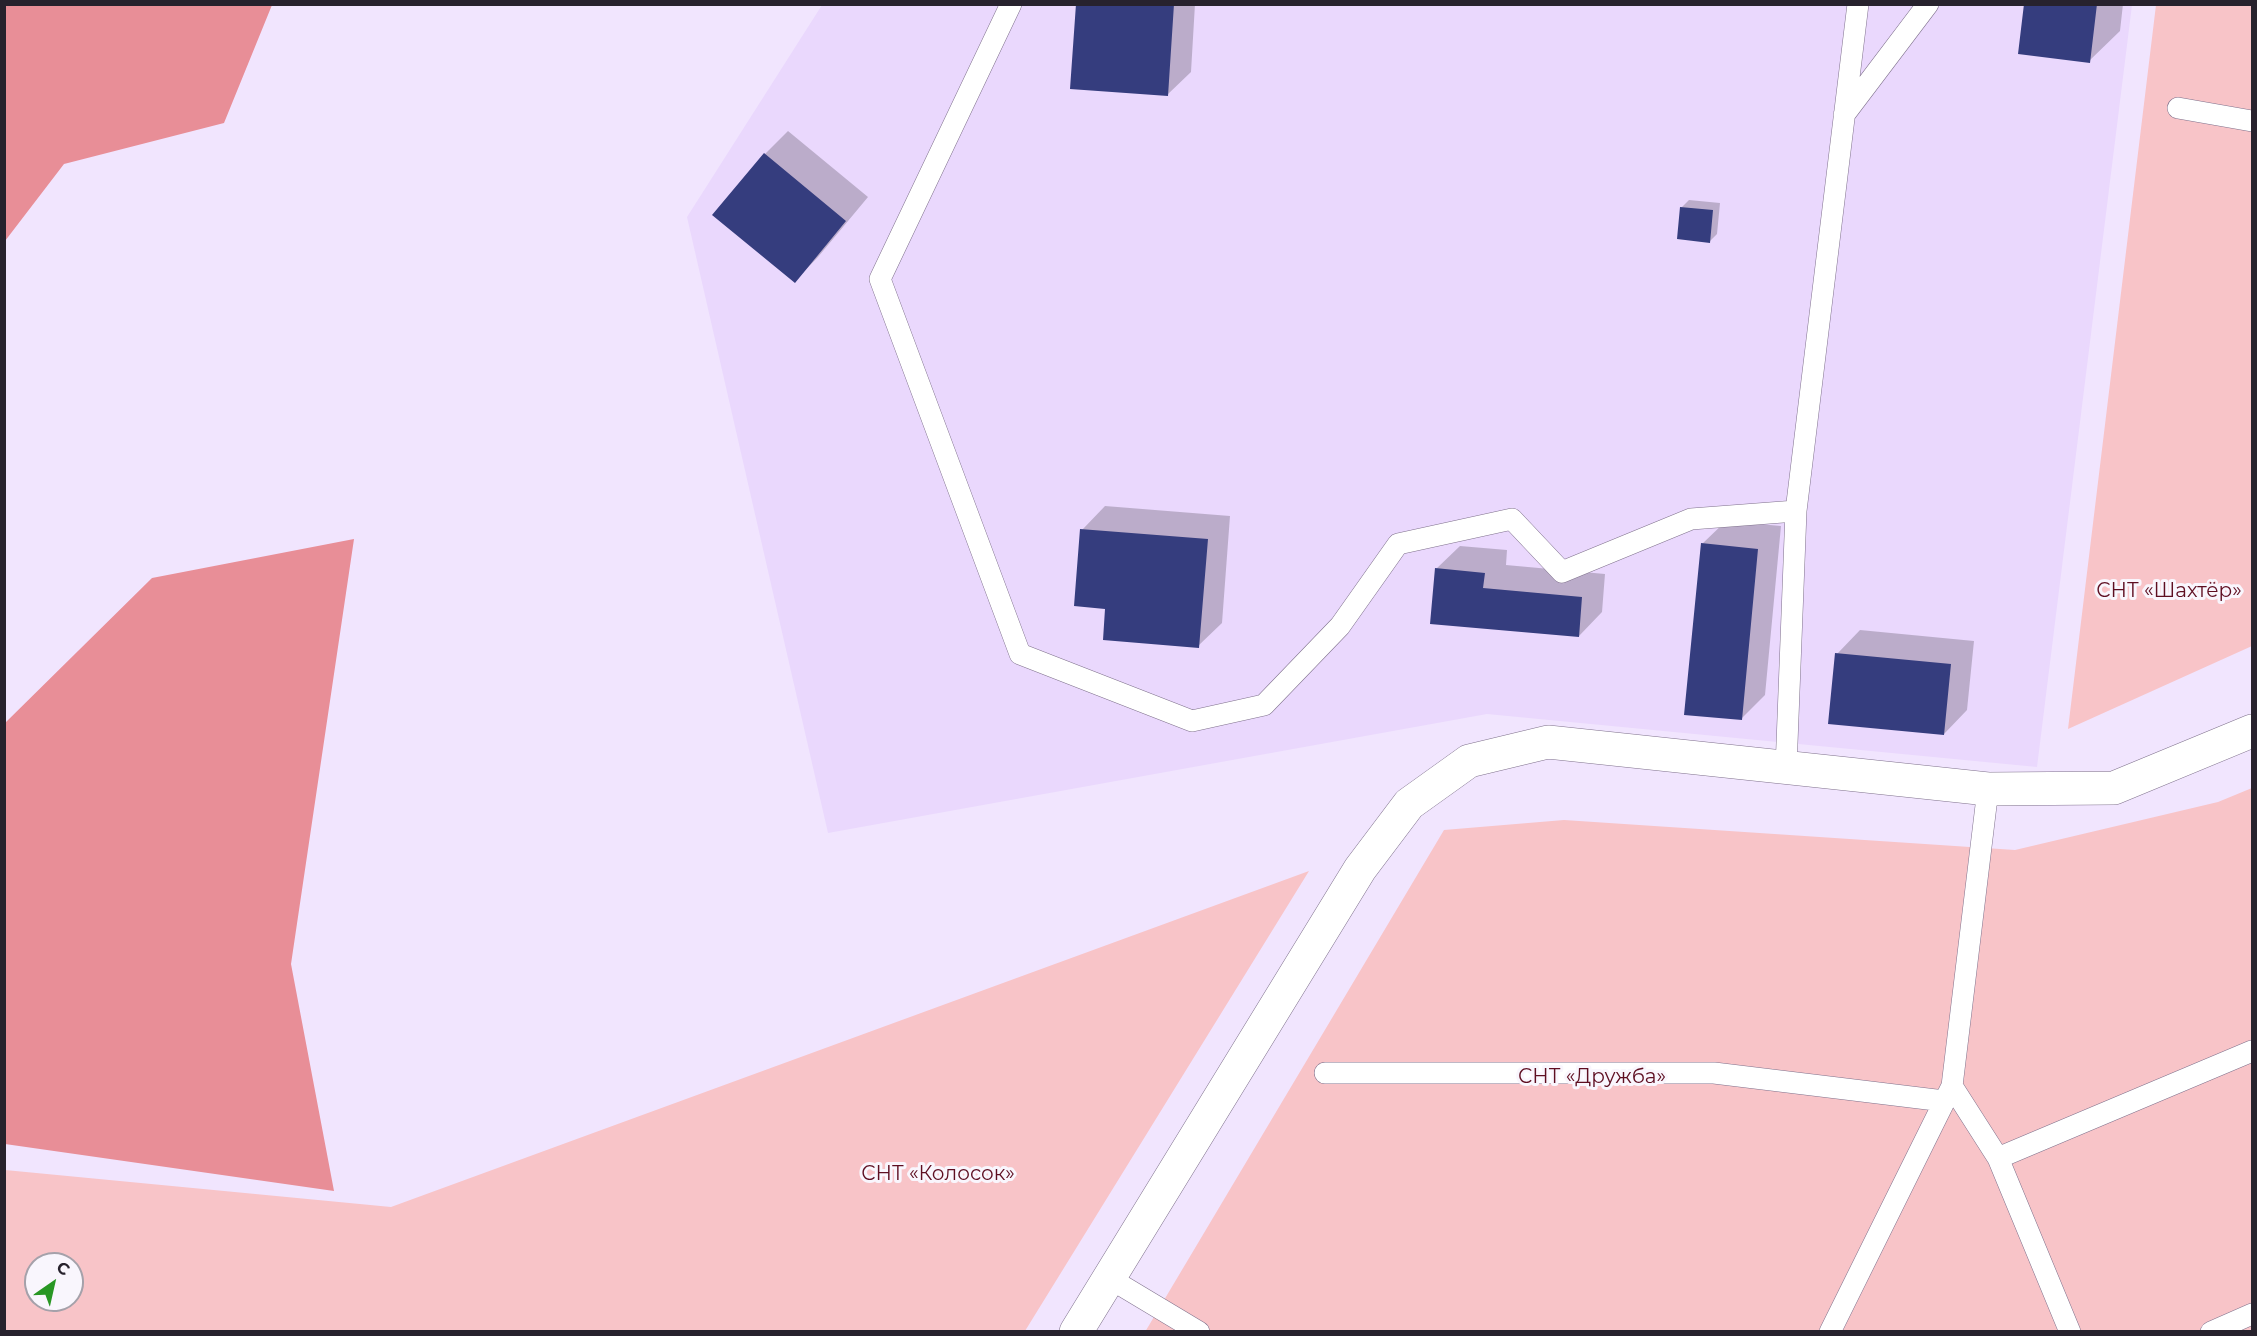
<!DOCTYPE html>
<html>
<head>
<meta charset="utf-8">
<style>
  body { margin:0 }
  #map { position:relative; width:2257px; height:1336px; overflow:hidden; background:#f1e5fe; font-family:Montserrat,sans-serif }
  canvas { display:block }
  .frame { position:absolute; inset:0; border:6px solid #27222d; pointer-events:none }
  .north { position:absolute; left:24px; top:1252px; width:60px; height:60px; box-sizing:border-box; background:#f9f6fd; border:2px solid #a5a1aa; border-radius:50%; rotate:34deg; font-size:16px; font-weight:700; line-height:24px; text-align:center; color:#27222d }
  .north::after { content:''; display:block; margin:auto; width:21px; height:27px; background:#299724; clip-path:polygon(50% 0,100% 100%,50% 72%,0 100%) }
</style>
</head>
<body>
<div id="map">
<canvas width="2257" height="1336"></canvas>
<div class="frame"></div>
<div class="north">С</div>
</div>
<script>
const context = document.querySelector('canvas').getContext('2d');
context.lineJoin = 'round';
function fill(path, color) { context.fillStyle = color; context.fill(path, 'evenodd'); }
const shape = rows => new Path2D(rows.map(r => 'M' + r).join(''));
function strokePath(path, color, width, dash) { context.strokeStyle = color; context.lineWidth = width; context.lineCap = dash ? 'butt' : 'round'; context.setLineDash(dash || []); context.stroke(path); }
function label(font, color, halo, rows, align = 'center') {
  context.font = font + ' Montserrat,sans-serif'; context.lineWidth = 6; context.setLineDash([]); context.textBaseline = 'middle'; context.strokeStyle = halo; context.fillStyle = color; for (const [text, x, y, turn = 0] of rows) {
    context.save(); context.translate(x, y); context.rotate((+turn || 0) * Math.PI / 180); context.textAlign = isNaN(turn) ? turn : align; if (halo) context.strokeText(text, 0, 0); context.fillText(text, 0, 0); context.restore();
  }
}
const built = shape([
  [822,5,2132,5,2037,767,1487,714,828,833,687,217]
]);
const green = shape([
  [2156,5,2252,5,2252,646,2068,729],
  [2252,788,2252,1331,1145,1332,1444,830,1564,820,2015,850,2218,802],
  [1309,871,1025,1331,5,1331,5,1170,391,1207],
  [36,1264,72,1264,72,1300,36,1300]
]);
const forest = shape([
  [5,4,272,4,272,5,224,123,64,164,5,241],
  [354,539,291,964,334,1191,5,1144,5,723,152,578]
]);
const shadow = shape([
  [1078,4,1195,4,1191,72,1167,95],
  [2026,4,2123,4,2120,31,2089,61],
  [788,131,868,197,818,257,795,281,765,154],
  [1689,200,1720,203,1717,234,1710,241,1681,208],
  [1105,506,1230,516,1222,623,1198,646,1107,607,1082,530],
  [1726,521,1781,526,1765,695,1741,719,1702,544],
  [1460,546,1507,550,1506,565,1605,574,1602,612,1579,636,1436,569],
  [1860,630,1974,641,1967,710,1944,734,1837,654]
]);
const building = shape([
  [1076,4,1174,4,1168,96,1070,89],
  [2024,4,2097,4,2090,63,2018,54],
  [764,153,846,221,795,283,712,215],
  [1680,207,1713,210,1710,243,1677,239],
  [1080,529,1208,539,1199,648,1103,640,1105,609,1074,606],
  [1701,543,1758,549,1742,720,1684,715],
  [1435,568,1485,573,1483,588,1582,597,1579,637,1430,624],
  [1835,653,1951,664,1944,735,1828,724]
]);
const lane = shape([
  [1011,4,880,279,1020,654,1192,721,1264,705,1340,626,1398,544,1512,519,1562,572,1691,519,1796,511,1786,769],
  [2178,108,2252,121],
  [1844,115,1928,4],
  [1796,511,1858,4],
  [1325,1073,1714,1073,1944,1101],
  [1952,1086,1998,1158,2070,1332],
  [1998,1158,2252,1051],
  [1109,1278,1199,1332],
  [1830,1332,1952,1086,1988,789],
  [2211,1332,2252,1314]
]);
const secondary = shape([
  [1076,1332,1360,869,1409,804,1469,761,1548,742,1988,789,2114,788,2252,731]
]);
const parkNames = [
  ["СНТ «Шахтёр»",2169,591],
  ["СНТ «Дружба»",1592,1077],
  ["СНТ «Колосок»",938,1174]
];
fill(built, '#ead8fd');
fill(green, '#f8c4c8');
fill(forest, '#e88e97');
fill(shadow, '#0003');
fill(building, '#353d7e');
strokePath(lane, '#7f718c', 22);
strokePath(secondary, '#7f718c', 34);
strokePath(lane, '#fff', 21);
strokePath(secondary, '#fff', 33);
label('20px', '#5e0e21', '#f9f6fd', parkNames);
</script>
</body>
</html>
